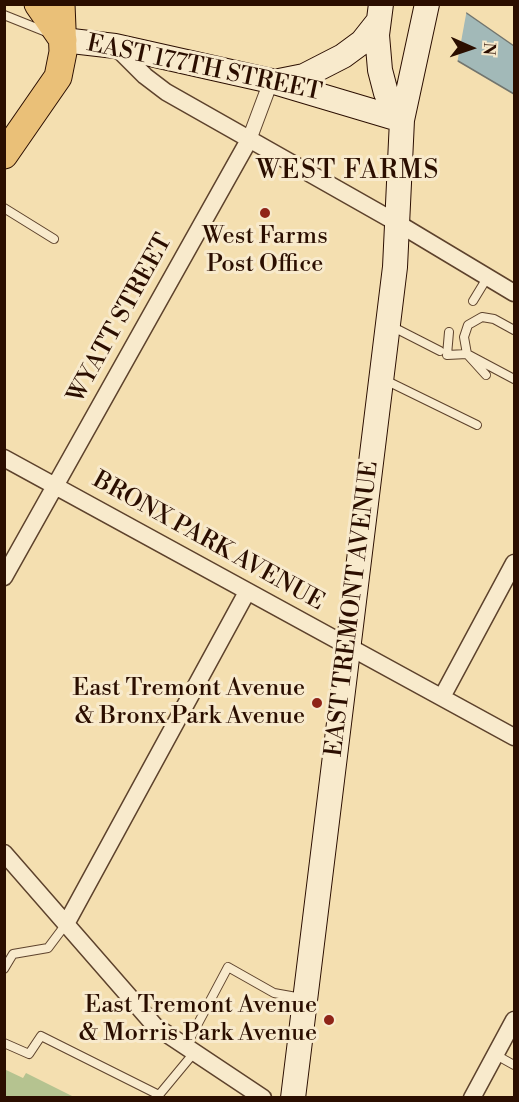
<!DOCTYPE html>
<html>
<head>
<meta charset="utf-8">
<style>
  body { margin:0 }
  #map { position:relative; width:519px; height:1102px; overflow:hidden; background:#f4dfb0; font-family:"Libre Bodoni",serif }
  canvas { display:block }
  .frame { position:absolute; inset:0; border:6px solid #2b0e00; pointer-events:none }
  .north { position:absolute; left:441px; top:18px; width:60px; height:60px; -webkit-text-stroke:4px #f8eacc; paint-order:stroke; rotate:93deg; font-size:16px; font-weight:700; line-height:24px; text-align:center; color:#2b0e00 }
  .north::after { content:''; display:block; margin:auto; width:21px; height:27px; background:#2b0e00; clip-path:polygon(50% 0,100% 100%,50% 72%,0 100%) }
</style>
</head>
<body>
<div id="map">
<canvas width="519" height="1102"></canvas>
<div class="frame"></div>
<div class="north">N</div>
</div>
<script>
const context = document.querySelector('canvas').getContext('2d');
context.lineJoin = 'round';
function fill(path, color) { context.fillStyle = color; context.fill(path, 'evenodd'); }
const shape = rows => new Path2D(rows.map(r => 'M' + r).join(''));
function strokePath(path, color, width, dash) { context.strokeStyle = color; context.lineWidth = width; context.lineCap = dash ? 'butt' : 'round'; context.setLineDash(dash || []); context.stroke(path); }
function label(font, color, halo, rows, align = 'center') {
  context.font = font + ' "Libre Bodoni",serif'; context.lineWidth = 6; context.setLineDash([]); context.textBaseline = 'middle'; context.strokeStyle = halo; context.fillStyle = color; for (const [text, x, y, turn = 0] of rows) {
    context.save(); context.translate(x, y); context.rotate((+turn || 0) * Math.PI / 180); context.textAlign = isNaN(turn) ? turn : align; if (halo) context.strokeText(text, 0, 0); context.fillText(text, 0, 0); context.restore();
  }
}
const green = shape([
  [4,1069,23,1078,26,1073,74,1097,5,1097]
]);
const water = shape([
  [373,5,455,5,514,46,514,94,458,61,373,5]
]);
const pier = shape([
  [370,4,461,4,467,9,457,64]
]);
const service = shape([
  [4,15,49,33],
  [4,208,54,239],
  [473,301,487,278],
  [391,326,440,351],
  [514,330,494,319,482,317,468,325,464,337,467,354,514,379],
  [449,332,447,355,467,354,486,375],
  [385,380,477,425],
  [4,969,13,954,48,948,66,924],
  [4,1043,29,1054,41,1036,159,1095,193,1054],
  [185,1048,228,967,274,993,302,998],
  [496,1055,514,1065]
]);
const pedestrian = shape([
  [249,140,271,81]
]);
const minor = shape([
  [116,47,145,76,166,92,399,224,514,293],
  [4,458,514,737],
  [4,577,249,140],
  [442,697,514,563],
  [4,853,155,1026,263,1098],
  [66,924,247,592],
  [472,1098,514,1020]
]);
const secondary = shape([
  [381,4,377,35,380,70,386,93,402,120],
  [63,40,115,46,271,81,402,120],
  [279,81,304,76,343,56,362,42,377,23],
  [293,1098,395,267,402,120,427,4]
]);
const primary = shape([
  [38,4,63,40],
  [4,155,58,77,63,52,61,4]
]);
const markers = [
  [265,213,6,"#8f2418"],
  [317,703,6,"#8f2418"],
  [329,1020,6,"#8f2418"]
];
const streetNames = [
  ["EAST 177TH STREET",204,69,12],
  ["WYATT STREET",121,319,-61],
  ["BRONX PARK AVENUE",208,542,29],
  ["EAST TREMONT AVENUE",353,609,-83]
];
const poiNames = [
  ["West Farms",265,237,"center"],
  ["Post Office",265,265,"center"],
  ["East Tremont Avenue",305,689],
  ["& Bronx Park Avenue",305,717],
  ["East Tremont Avenue",317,1006],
  ["& Morris Park Avenue",317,1034]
];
const neighbourhoodNames = [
  ["WEST FARMS",348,172]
];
fill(green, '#b5c390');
fill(water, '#a2b9b8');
strokePath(water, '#72756e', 1.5);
fill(pier, '#f4dfb0');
strokePath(service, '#5d422c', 10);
strokePath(pedestrian, '#5d422c', 16);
strokePath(minor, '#5d422c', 19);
strokePath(secondary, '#2b0e00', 26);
strokePath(primary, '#2b0e00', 29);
strokePath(service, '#f8eacc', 8);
strokePath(pedestrian, '#f8eacc', 14);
strokePath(minor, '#f8eacc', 16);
strokePath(secondary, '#f8eacc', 24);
strokePath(primary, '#eac078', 27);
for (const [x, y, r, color] of markers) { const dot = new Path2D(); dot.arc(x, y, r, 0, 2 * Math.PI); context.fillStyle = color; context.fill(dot); strokePath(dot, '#f8eacc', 2); }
label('24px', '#2b0e00', '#f8eacc', streetNames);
label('24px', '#2b0e00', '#f8eacc', poiNames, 'right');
context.letterSpacing = '1.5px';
label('26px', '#2b0e00', '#f8eacc', neighbourhoodNames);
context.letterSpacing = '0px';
</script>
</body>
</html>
